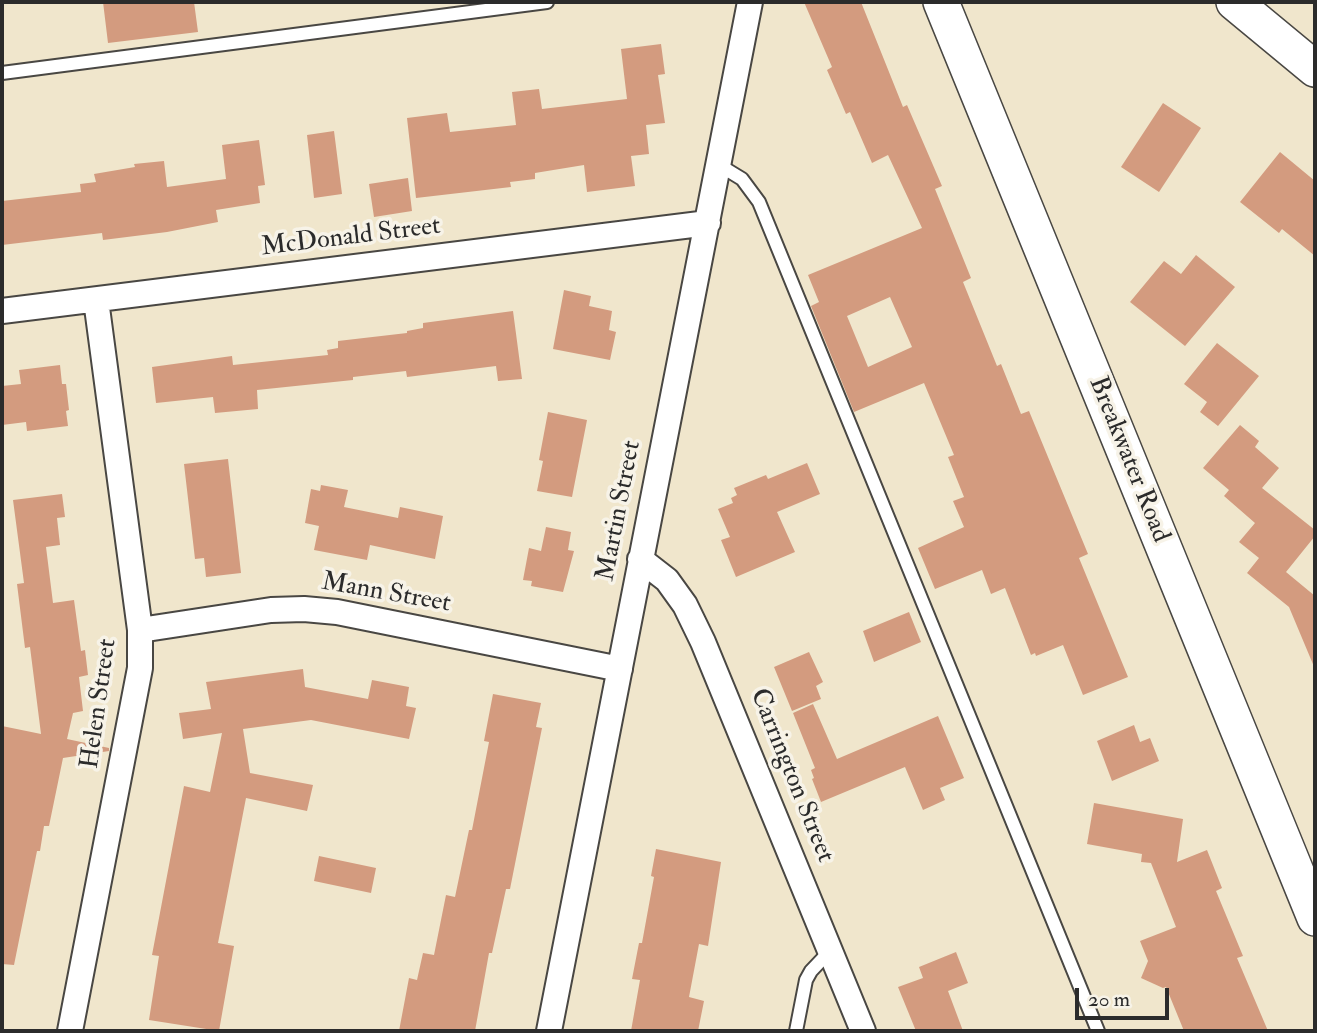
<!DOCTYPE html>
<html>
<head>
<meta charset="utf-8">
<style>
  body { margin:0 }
  #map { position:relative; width:1317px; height:1033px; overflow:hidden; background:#f0e6cc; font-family:"IM FELL Double Pica",serif }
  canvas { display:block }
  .frame { position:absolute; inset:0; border:4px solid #2b2b2b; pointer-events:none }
  .scale { position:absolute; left:1075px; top:988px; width:94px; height:32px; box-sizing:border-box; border:4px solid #2b2b2b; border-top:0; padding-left:9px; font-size:21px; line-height:24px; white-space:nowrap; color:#2b2b2b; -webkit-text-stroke:5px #f7f3e8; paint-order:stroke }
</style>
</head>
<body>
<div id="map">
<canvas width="1317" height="1033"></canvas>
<div class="frame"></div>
<div class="scale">20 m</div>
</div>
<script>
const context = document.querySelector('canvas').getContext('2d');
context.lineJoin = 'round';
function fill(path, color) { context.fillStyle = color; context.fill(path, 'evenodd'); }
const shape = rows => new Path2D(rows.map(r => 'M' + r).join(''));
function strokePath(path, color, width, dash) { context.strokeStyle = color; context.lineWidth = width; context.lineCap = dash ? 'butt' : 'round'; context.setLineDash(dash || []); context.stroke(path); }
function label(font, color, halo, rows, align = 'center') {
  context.font = font + ' "IM FELL Double Pica",serif'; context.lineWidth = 7; context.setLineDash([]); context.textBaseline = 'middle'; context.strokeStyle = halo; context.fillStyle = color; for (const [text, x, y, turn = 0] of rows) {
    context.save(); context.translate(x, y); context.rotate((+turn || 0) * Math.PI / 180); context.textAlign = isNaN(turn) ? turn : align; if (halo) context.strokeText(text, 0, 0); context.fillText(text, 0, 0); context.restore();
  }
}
const building = shape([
  [103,2,194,2,198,32,108,43],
  [804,2,861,2,903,107,907,105,942,186,935,189,971,278,963,282,997,366,1001,364,1021,414,1029,411,1088,554,1079,558,1128,677,1083,695,1063,645,1036,656,1035,653,1031,655,1005,588,991,594,982,570,935,589,918,548,964,527,953,501,964,497,948,457,954,455,924,383,854,412,811,306,819,302,808,275,922,228,888,155,872,163,850,112,846,114,827,70,832,67],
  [890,297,912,347,868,367,847,316],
  [661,44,665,74,658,75,665,123,646,125,649,154,631,156,635,186,587,192,584,165,535,173,535,179,510,182,511,187,416,198,407,118,447,113,450,132,516,125,512,92,539,89,542,109,627,99,621,49],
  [1163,103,1201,128,1159,192,1121,167],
  [334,131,342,194,314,198,307,135],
  [259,140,265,185,258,186,260,203,216,210,218,222,167,232,103,240,102,233,2,245,2,201,81,192,80,184,96,182,94,174,135,167,134,164,164,161,167,187,226,179,222,145],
  [1280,152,1315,181,1315,256,1282,229,1279,233,1240,202],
  [408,178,412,211,374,217,369,184],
  [1196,255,1235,287,1185,346,1130,302,1164,261,1181,274],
  [564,290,591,296,589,306,612,311,609,330,616,332,610,360,553,349],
  [513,311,522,379,498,381,496,366,407,377,406,371,353,377,353,380,257,390,258,409,215,413,213,397,156,403,152,367,232,356,233,365,328,355,327,350,338,348,338,341,407,333,407,331,423,328,423,323],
  [1217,343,1259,376,1218,426,1200,412,1207,402,1184,384],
  [60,365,62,384,66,384,69,410,66,411,68,426,27,431,26,422,2,425,2,386,21,384,19,370],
  [548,412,587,420,572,497,537,491,543,461,539,460],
  [1240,425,1259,441,1255,447,1279,468,1262,488,1315,530,1315,536,1286,572,1315,596,1315,669,1289,607,1247,573,1259,558,1239,542,1255,523,1224,496,1229,490,1203,468],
  [228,459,241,573,206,577,204,558,195,559,184,464],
  [807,463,820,494,777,512,795,552,736,577,721,540,730,537,718,509,733,503,731,498,737,495,734,488,766,475,768,479],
  [321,485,348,490,344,507,398,518,400,507,443,516,435,559,370,545,367,560,314,550,319,526,305,523,311,489,320,491],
  [62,494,65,517,57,518,60,545,46,547,53,603,74,600,81,651,85,650,88,675,79,677,83,711,73,713,67,739,109,748,109,751,63,758,49,826,44,826,40,851,37,851,14,965,2,964,2,726,41,734,30,647,25,648,17,584,24,583,13,500],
  [546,527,571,532,568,550,574,551,563,592,531,586,532,581,523,580,529,548,541,551],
  [909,612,921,642,874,662,863,631],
  [809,652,823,682,816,686,821,699,792,711,774,667],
  [303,669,305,687,368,699,372,680,409,687,406,706,416,708,409,739,311,720,243,729,250,773,313,785,307,811,246,798,218,943,234,946,219,1031,149,1020,159,956,152,955,184,786,210,792,222,733,183,739,179,713,211,709,206,682],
  [493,694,541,703,536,727,542,728,510,889,506,889,492,953,489,953,475,1031,399,1031,409,978,417,980,423,953,434,955,446,895,455,897,469,830,472,830,489,742,484,741],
  [813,704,837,759,938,716,964,778,940,788,945,800,923,810,905,767,821,802,812,779,814,778,811,770,815,768,793,713],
  [1134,725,1140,742,1150,738,1159,761,1112,781,1097,741],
  [1094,803,1183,819,1177,862,1207,850,1222,888,1216,891,1243,956,1237,958,1268,1031,1184,1031,1166,987,1163,988,1141,978,1148,961,1140,941,1176,927,1151,863,1141,862,1142,854,1087,844],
  [656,849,721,862,708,946,699,944,689,997,704,1001,698,1031,631,1031,640,980,632,979,639,943,642,943,654,877,651,876],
  [319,856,376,868,371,893,314,881],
  [956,952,968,983,948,991,963,1031,916,1031,898,987,923,978,919,967]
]);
const lane = shape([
  [2,73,547,2],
  [719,165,742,179,759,202,1098,1031],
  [796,1031,806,980,811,971,830,951]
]);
const street = shape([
  [2,311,708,223],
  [640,559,667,580,685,605,703,642,863,1031],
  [140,630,271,610,304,609,337,612,620,669],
  [70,1031,140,668,140,630,96,300],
  [549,1031,750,2]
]);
const secondary = shape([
  [941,2,1315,918],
  [1234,2,1315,69]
]);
const streetNames = [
  ["McDonald Street",351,238,-7],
  ["Breakwater Road",1128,460,68],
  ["Martin Street",620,511,-79],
  ["Mann Street",386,594,10],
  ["Helen Street",100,704,-82],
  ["Carrington Street",791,776,68]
];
fill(building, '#d39b7f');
strokePath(lane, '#494743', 16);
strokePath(street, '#494743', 28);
strokePath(secondary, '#494743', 38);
strokePath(lane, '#fff', 12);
strokePath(street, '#fff', 24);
strokePath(secondary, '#fff', 35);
label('26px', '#2b2b2b', '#f7f3e8', streetNames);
</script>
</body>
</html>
